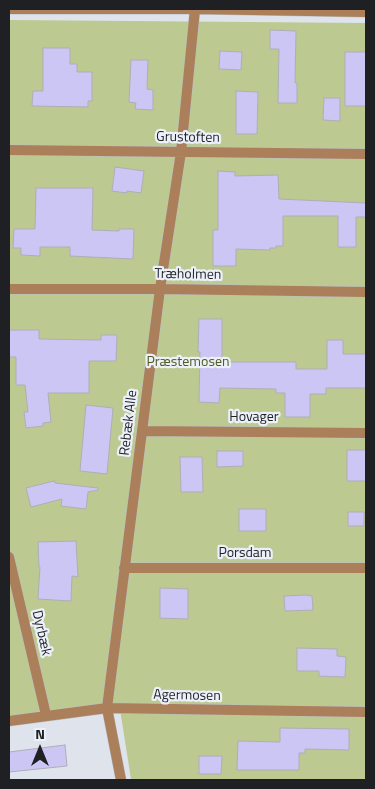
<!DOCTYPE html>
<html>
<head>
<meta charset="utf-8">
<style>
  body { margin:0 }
  #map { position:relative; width:375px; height:789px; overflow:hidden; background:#dee3ec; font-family:"Titillium Web",sans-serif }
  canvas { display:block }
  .frame { position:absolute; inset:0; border:10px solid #1e2023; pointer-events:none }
  .north { position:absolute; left:15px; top:724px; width:50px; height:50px; -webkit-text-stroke:4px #ecf0f9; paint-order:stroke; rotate:0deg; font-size:14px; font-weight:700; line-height:20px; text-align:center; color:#1e2023 }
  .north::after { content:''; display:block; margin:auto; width:18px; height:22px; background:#1e2023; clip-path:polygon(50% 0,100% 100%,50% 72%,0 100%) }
</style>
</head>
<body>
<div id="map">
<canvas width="375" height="789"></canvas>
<div class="frame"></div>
<div class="north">N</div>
</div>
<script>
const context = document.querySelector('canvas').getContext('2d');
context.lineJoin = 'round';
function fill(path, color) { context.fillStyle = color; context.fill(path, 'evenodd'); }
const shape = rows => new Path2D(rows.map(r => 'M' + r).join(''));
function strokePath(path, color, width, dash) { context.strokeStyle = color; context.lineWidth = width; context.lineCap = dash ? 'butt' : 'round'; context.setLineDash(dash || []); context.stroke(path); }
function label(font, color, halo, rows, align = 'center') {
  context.font = font + ' "Titillium Web",sans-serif'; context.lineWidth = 4.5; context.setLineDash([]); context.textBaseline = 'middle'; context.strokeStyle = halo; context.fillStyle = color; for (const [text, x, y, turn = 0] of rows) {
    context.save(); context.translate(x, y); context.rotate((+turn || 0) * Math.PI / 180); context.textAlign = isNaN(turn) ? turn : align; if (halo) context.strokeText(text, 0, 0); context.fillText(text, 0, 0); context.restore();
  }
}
const green = shape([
  [9,20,366,23,366,780,131,779,119,703,9,717]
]);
const building = shape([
  [270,30,296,31,295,83,297,83,297,103,278,103,279,49,270,49,270,30],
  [43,48,70,48,70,64,77,64,77,72,92,72,92,101,88,101,88,107,32,106,33,91,43,91,43,48],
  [220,51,242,52,241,70,219,69,220,51],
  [345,52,366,52,366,106,345,106,345,52],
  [131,60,148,60,147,89,153,90,153,110,135,109,136,103,129,102,131,60],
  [236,91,258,92,257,134,236,134,236,91],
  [324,98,340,98,340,121,323,120,324,98],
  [115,167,144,171,141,193,127,191,127,193,112,191,115,167],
  [218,171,235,172,235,176,278,175,279,199,366,203,366,217,356,217,356,247,338,247,338,216,283,216,283,246,276,246,276,248,270,248,270,250,236,249,236,266,213,266,213,230,218,230,218,171],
  [36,188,93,188,92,230,119,231,119,229,134,229,133,259,70,256,70,247,40,247,40,256,21,255,21,248,13,248,14,229,35,229,36,188],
  [199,319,222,319,222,362,296,362,296,369,327,369,327,340,343,340,343,354,366,354,366,388,326,388,326,394,310,394,310,417,285,417,285,393,276,393,276,389,220,388,219,403,199,402,200,352,198,352,199,319],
  [9,330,39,330,39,339,101,340,101,335,117,335,116,361,89,361,89,393,48,393,51,422,43,423,43,426,26,428,24,412,28,412,25,385,16,385,16,357,9,357,9,330],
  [86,405,113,408,107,474,80,471,86,405],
  [347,450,366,450,366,481,347,481,347,450],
  [217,451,243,451,243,466,217,467,217,451],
  [180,457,202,457,203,492,181,492,180,457],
  [54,481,55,483,98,488,98,490,88,492,86,509,61,506,62,499,31,507,26,488,54,481],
  [239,509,266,509,266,531,239,531,239,509],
  [348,512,364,512,364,526,348,526,348,512],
  [76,541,78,577,72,576,71,601,38,599,40,567,39,567,38,542,76,541],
  [160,588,188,589,188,619,160,618,160,588],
  [306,595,312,596,313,610,285,611,284,596,306,595],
  [297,648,337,649,337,656,346,657,345,677,319,676,319,671,297,671,297,648],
  [280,728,349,729,349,750,305,749,305,753,299,753,299,770,237,770,238,741,280,742,280,728],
  [65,745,67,766,9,772,9,752,65,745],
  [199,756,222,756,221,774,199,774,199,756]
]);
const street = shape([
  [9,9,195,9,366,12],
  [9,150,366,154],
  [9,289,160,289,366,292],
  [142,431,366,433],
  [9,557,46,715],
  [124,568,366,568],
  [9,721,107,708,366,712],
  [121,780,107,708,160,289,181,152,195,9]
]);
const streetNames = [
  ["Grustoften",188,138,1],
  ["Træholmen",188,275,1],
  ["Hovager",254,418],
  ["Rebæk Alle",129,423,-83],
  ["Porsdam",245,554],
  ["Dyrbæk",41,633,77],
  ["Agermosen",187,696,1]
];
const parkNames = [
  ["Præstemosen",188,363]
];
fill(green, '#bcc990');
fill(building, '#ccc6f4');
strokePath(building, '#afaeb7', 1);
strokePath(street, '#bbc0c8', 11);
strokePath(street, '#ab7f59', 10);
label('14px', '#1e2023', '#ecf0f9', streetNames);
label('14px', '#505a20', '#ecf0f9', parkNames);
</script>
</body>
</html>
